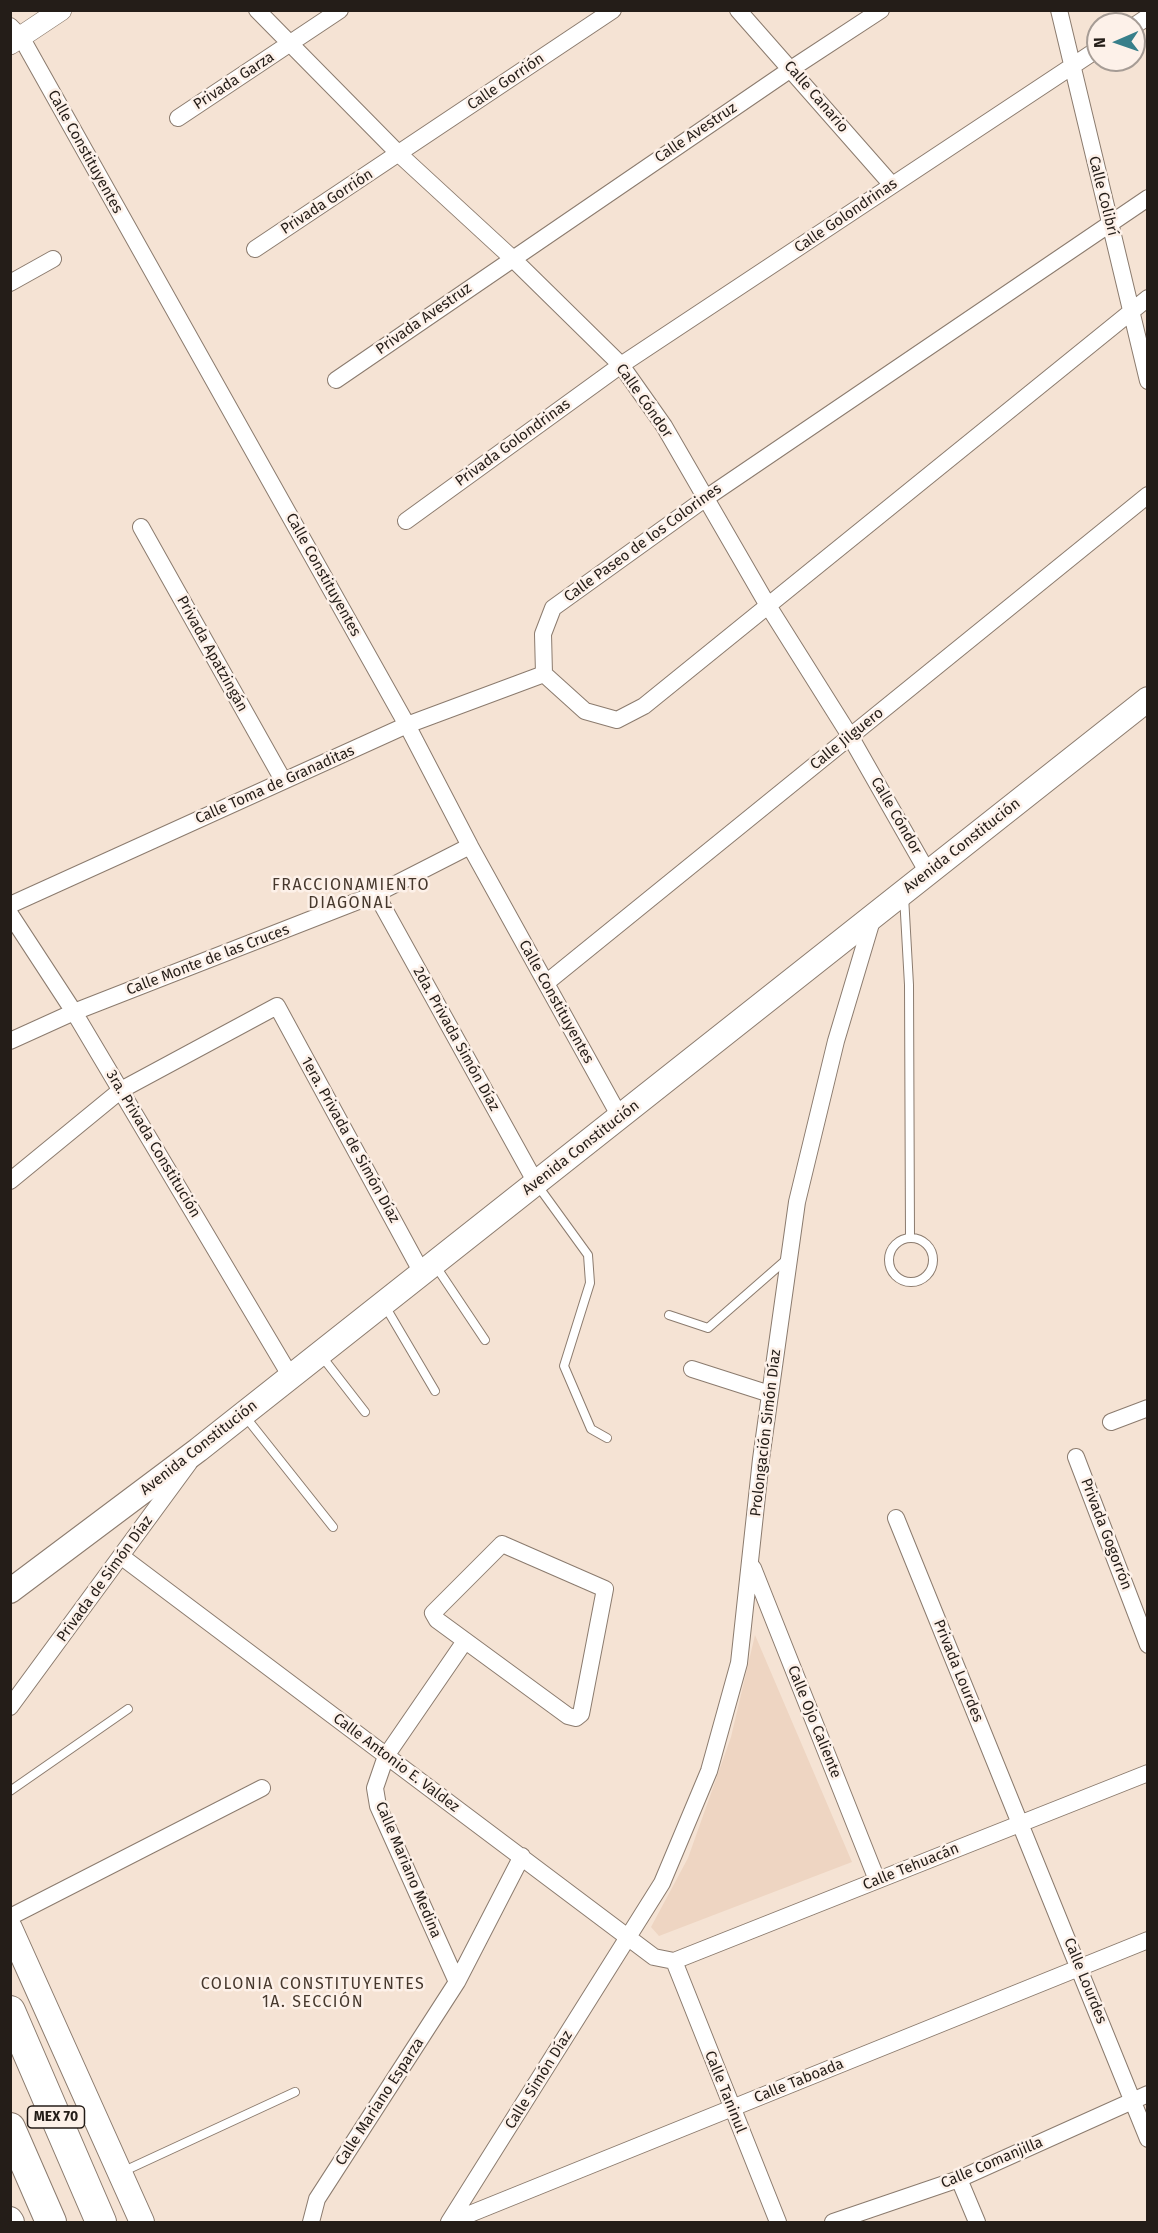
<!DOCTYPE html>
<html>
<head>
<meta charset="utf-8">
<style>
  body { margin:0 }
  #map { position:relative; width:1158px; height:2233px; overflow:hidden; background:#f5e3d4; font-family:"Fira Sans",sans-serif }
  canvas { display:block }
  .frame { position:absolute; inset:0; border:12px solid #241d18; pointer-events:none }
  .north { position:absolute; left:1086px; top:12px; width:60px; height:60px; box-sizing:border-box; background:#fdf1e9; border:2px solid #a69c95; border-radius:50%; rotate:268deg; font-size:16px; font-weight:700; line-height:24px; text-align:center; color:#241d18 }
  .north::after { content:''; display:block; margin:auto; width:21px; height:27px; background:#387f8a; clip-path:polygon(50% 0,100% 100%,50% 72%,0 100%) }
</style>
</head>
<body>
<div id="map">
<canvas width="1158" height="2233"></canvas>
<div class="frame"></div>
<div class="north">N</div>
</div>
<script>
const context = document.querySelector('canvas').getContext('2d');
context.lineJoin = 'round';
function fill(path, color) { context.fillStyle = color; context.fill(path, 'evenodd'); }
const shape = rows => new Path2D(rows.map(r => 'M' + r).join(''));
function strokePath(path, color, width, dash) { context.strokeStyle = color; context.lineWidth = width; context.lineCap = dash ? 'butt' : 'round'; context.setLineDash(dash || []); context.stroke(path); }
function label(font, color, halo, rows, align = 'center') {
  context.font = font + ' "Fira Sans",sans-serif'; context.lineWidth = 5; context.setLineDash([]); context.textBaseline = 'middle'; context.strokeStyle = halo; context.fillStyle = color; for (const [text, x, y, turn = 0] of rows) {
    context.save(); context.translate(x, y); context.rotate((+turn || 0) * Math.PI / 180); context.textAlign = isNaN(turn) ? turn : align; if (halo) context.strokeText(text, 0, 0); context.fillText(text, 0, 0); context.restore();
  }
}
const built = shape([
  [755,1635,852,1862,659,1936,651,1927,688,1858,731,1737]
]);
const service = shape([
  [904,896,909,985,910,1238],
  [538,1186,588,1255,590,1283,564,1366,591,1429,607,1438],
  '889 1260a22 22 0 1 1 44 0a22 22 0 1 1-44 0Z',
  [435,1265,485,1340],
  [385,1306,435,1391],
  [669,1315,708,1328,787,1259],
  [320,1354,365,1412],
  [244,1415,333,1527],
  [10,1791,128,1709],
  [122,2172,295,2092]
]);
const minor = shape([
  [257,10,399,154,512,258,621,365,664,426,767,604,850,736,928,873],
  [738,10,892,185],
  [1059,10,1148,381],
  [10,26,21,37,407,725,470,846,620,1117],
  [1134,26,1146,18],
  [178,118,340,10],
  [1148,198,706,498,553,608,543,634,544,674,585,711,617,720,644,706,1148,298],
  [255,249,613,10],
  [10,283,53,259],
  [336,380,791,69,881,10],
  [406,521,621,365,1098,49],
  [141,527,283,780],
  [376,894,536,1183],
  [10,905,407,725,544,674],
  [10,914,74,1012,291,1377],
  [546,983,1148,495],
  [10,1041,74,1012,376,894,470,846],
  [10,1181,121,1090,277,1006,422,1273],
  [692,1369,770,1394],
  [1111,1422,1148,1408],
  [1076,1457,1148,1645],
  [896,1518,1148,2139],
  [502,1544,605,1589,581,1714,576,1718,568,1716,437,1620,433,1613,502,1544],
  [122,1557,654,1957,674,1961],
  [753,1568,877,1880],
  [10,1707,189,1463],
  [10,1917,262,1788],
  [674,1961,1148,1773],
  [674,1961,778,2222],
  [457,1982,378,1806,375,1788,386,1756,465,1641],
  [959,2179,977,2222],
  [311,2222,317,2199,457,1982,522,1856],
  [449,2222,662,1883,709,1771,739,1663,761,1459,797,1202,836,1041,873,917],
  [450,2222,1148,1940],
  [833,2222,959,2179,1148,2094]
]);
const tertiary = shape([
  [10,44,61,10]
]);
const secondary = shape([
  [10,1591,198,1450,1148,699],
  [10,1928,142,2222],
  [10,2219,12,2222]
]);
const motorway = shape([
  [10,2011,101,2222],
  [10,2128,51,2222]
]);
const shields = [
  [56,2117,57]
];
const shieldNames = [
  ["MEX 70",56,2117]
];
const streetNames = [
  ["Privada Garza",234,81,-33],
  ["Calle Gorrión",506,82,-34],
  ["Calle Canario",816,97,49],
  ["Calle Avestruz",696,133,-34],
  ["Calle Constituyentes",85,152,61],
  ["Calle Colibrí",1103,196,76],
  ["Privada Gorrión",327,202,-33],
  ["Calle Golondrinas",846,216,-34],
  ["Privada Avestruz",424,319,-35],
  ["Calle Cóndor",644,401,55],
  ["Privada Golondrinas",513,443,-36],
  ["Calle Paseo de los Colorines",643,543,-36],
  ["Calle Constituyentes",323,575,61],
  ["Privada Apatzingán",212,654,61],
  ["Calle Jilguero",847,739,-39],
  ["Calle Toma de Granaditas",275,785,-24],
  ["Calle Cóndor",896,816,60],
  ["Avenida Constitución",962,846,-38],
  ["Calle Monte de las Cruces",208,960,-21],
  ["Calle Constituyentes",556,1002,61],
  ["2da. Privada Simón Díaz",456,1039,61],
  ["1era. Privada de Simón Díaz",350,1140,61],
  ["3ra. Privada Constitución",153,1144,59],
  ["Avenida Constitución",581,1148,-38],
  ["Prolongación Simón Díaz",766,1433,-83],
  ["Avenida Constitución",199,1448,-38],
  ["Privada Gogorrón",1106,1534,69],
  ["Privada de Simón Díaz",105,1579,-54],
  ["Privada Lourdes",958,1671,68],
  ["Calle Ojo Caliente",814,1722,68],
  ["Calle Antonio E. Valdez",396,1763,37],
  ["Calle Tehuacán",911,1867,-22],
  ["Calle Mariano Medina",408,1870,67],
  ["Calle Lourdes",1085,1981,68],
  ["Calle Simón Díaz",539,2080,-58],
  ["Calle Taboada",799,2081,-22],
  ["Calle Taninul",725,2092,68],
  ["Calle Mariano Esparza",380,2102,-57],
  ["Calle Comanjilla",992,2163,-23]
];
const neighbourhoodNames = [
  ["FRACCIONAMIENTO",351,886],
  ["DIAGONAL",351,904],
  ["COLONIA CONSTITUYENTES",313,1985],
  ["1A. SECCIÓN",313,2003]
];
fill(built, '#eed5c2');
strokePath(service, '#8b7b6e', 10);
strokePath(minor, '#8b7b6e', 18);
strokePath(tertiary, '#8b7b6e', 22);
strokePath(secondary, '#8b7b6e', 26);
strokePath(motorway, '#8b7b6e', 32);
strokePath(service, '#fff', 8);
strokePath(minor, '#fff', 16);
strokePath(tertiary, '#fff', 21);
strokePath(secondary, '#fff', 24);
strokePath(motorway, '#fff', 30);
for (const [x, y, w] of shields) { const box = new Path2D(); box.roundRect(x - w / 2, y - 11, w, 22, 4.5); context.fillStyle = '#fdf1e9'; context.fill(box); strokePath(box, '#241d18', 1.5); }
label('bold 14px', '#241d18', null, shieldNames);
label('15px', '#241d18', '#fdf1e9', streetNames);
context.letterSpacing = '1.5px';
label('16px', '#46382d', '#fdf1e9', neighbourhoodNames);
context.letterSpacing = '0px';
</script>
</body>
</html>
